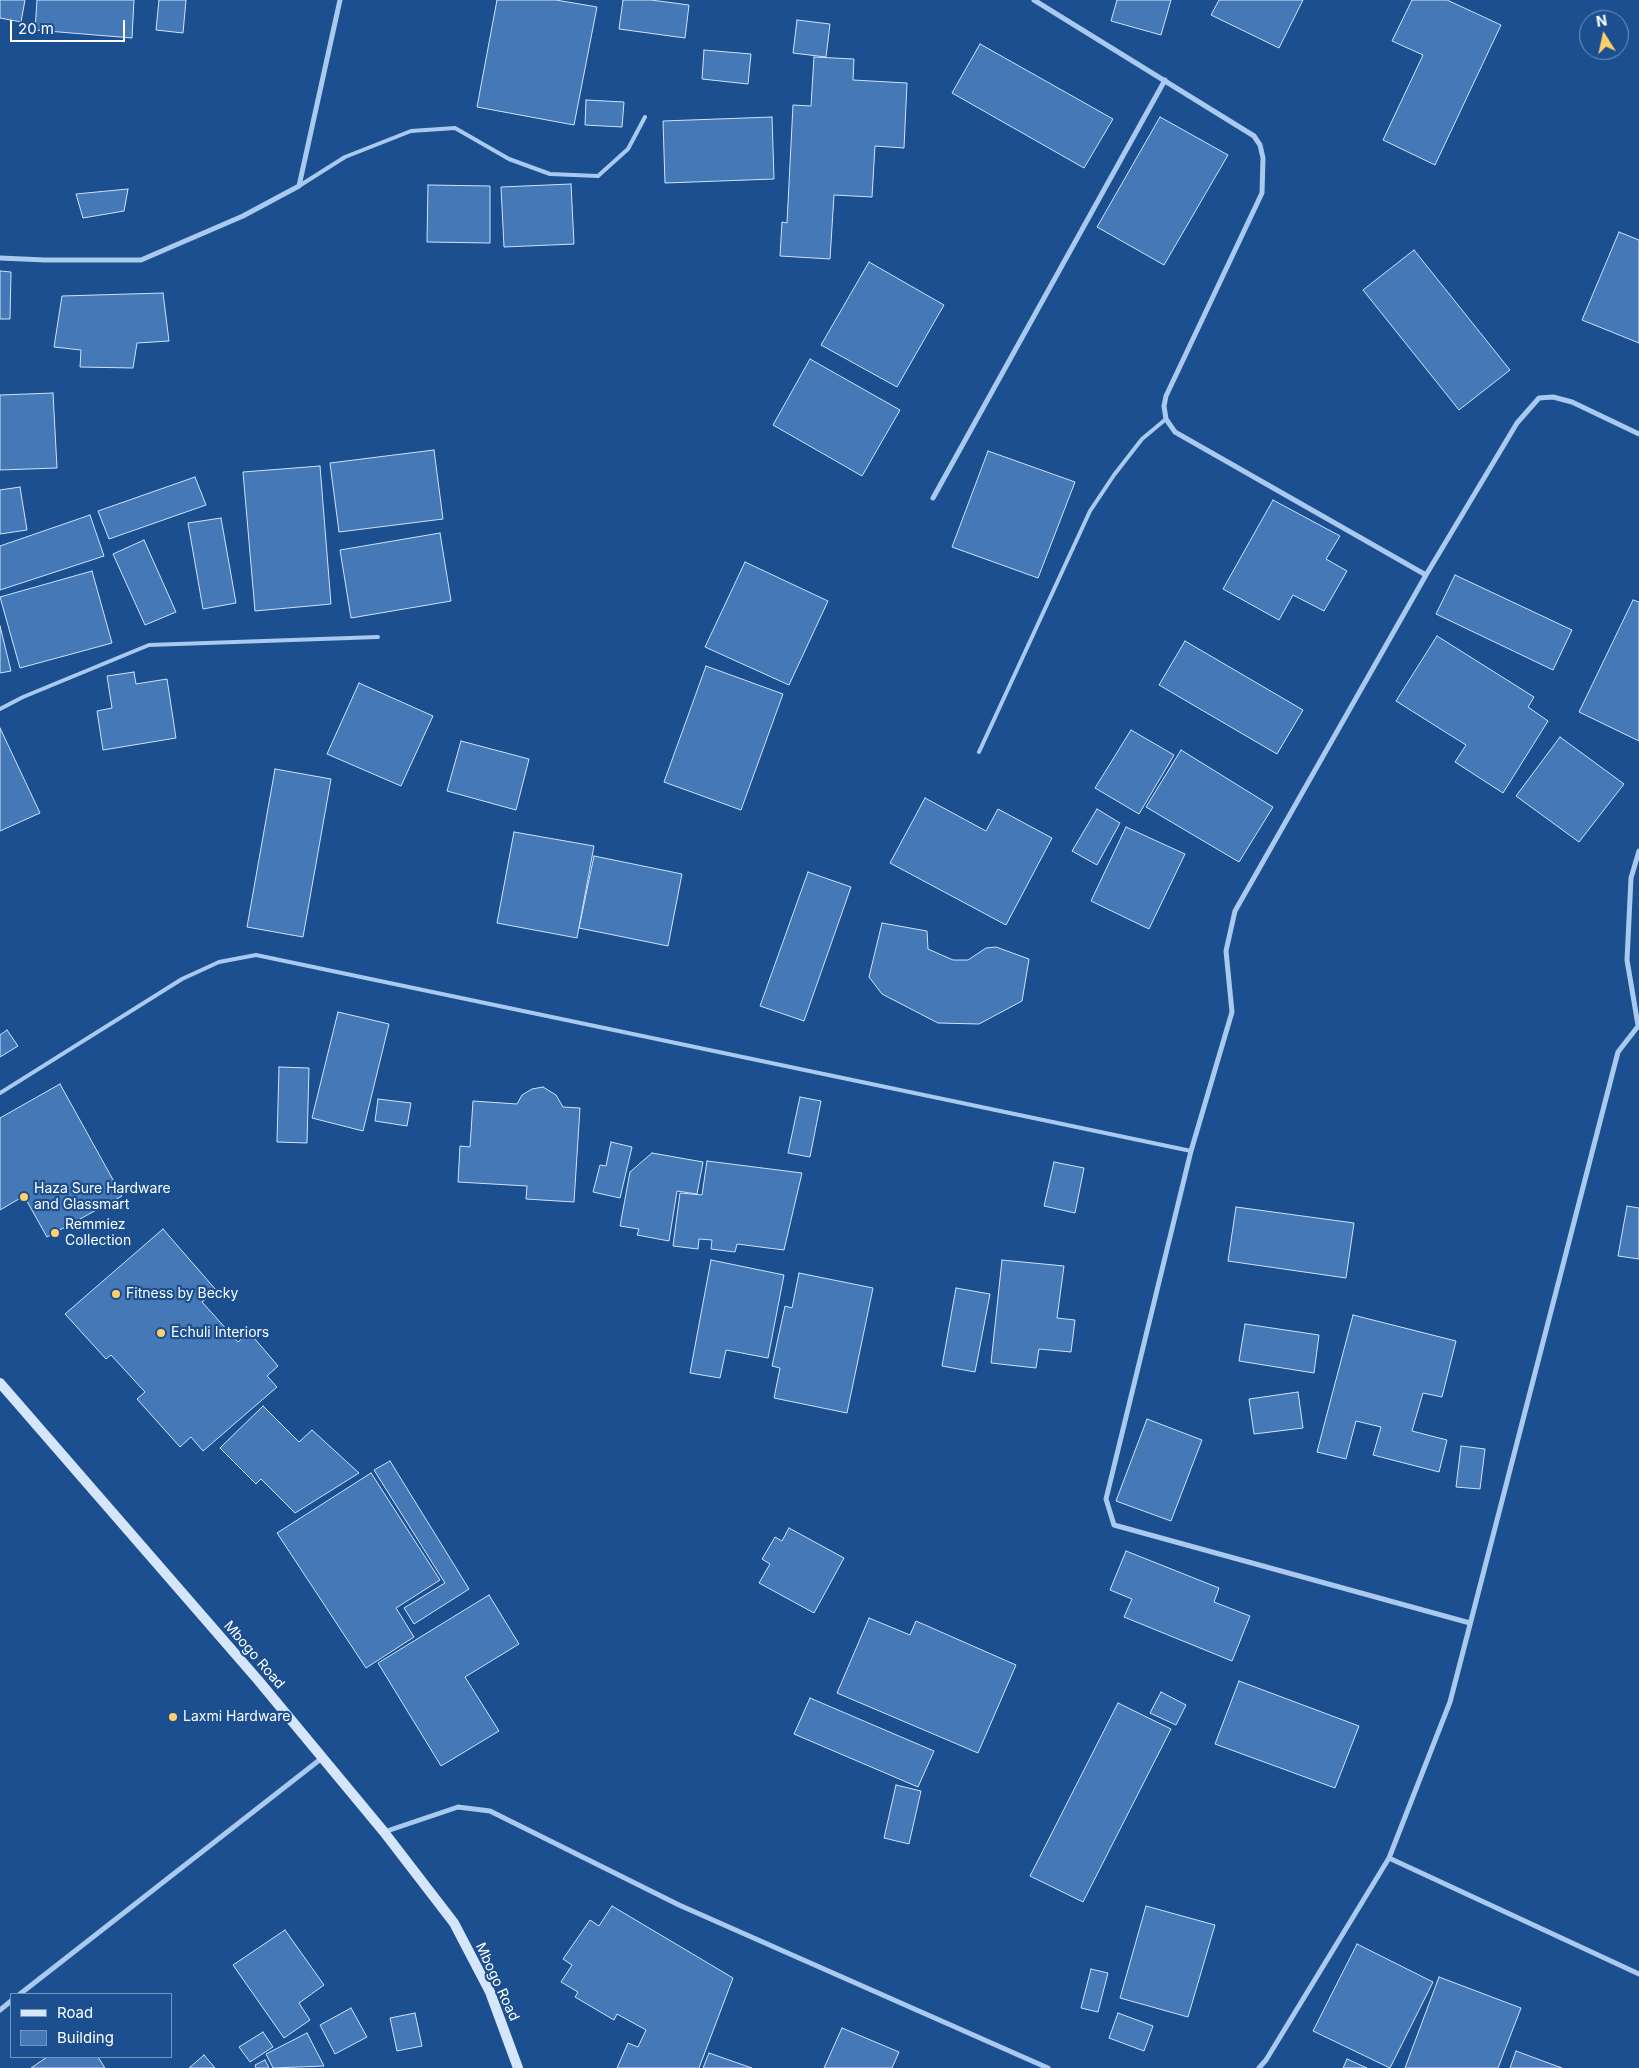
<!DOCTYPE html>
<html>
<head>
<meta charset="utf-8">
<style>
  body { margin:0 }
  #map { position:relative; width:1639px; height:2068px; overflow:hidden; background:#1b4f8f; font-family:Inter,sans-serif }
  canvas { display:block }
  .legend { position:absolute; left:10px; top:1993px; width:162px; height:65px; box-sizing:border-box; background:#1b4f8f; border:1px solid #7695bc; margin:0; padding:6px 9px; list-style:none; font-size:15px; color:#fff }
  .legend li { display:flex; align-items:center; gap:10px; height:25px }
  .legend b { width:25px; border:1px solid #7695bc }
  .north { position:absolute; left:1579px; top:10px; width:50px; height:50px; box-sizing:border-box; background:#1b4f8f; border:1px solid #7695bc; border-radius:50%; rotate:350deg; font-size:14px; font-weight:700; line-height:20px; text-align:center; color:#fff }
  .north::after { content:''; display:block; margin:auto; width:18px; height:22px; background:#ffd166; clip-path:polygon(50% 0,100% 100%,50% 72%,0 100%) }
  .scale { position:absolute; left:10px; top:20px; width:115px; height:22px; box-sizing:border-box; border:2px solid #fff; border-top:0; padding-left:6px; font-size:15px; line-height:18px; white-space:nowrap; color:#fff; -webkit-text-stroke:4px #1b4f8f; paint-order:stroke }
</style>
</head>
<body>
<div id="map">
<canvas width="1639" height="2068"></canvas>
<ul class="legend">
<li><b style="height:6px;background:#d6e6fa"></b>Road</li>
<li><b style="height:14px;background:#4478b7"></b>Building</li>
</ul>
<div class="north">N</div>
<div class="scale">20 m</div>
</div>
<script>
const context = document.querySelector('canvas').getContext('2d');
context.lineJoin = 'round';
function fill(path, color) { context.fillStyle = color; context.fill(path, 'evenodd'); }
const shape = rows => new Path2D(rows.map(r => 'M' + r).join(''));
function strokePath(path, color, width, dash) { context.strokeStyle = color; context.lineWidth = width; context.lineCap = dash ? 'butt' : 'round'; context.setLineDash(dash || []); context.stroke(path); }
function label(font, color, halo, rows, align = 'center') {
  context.font = font + ' Inter,sans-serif'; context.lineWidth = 4.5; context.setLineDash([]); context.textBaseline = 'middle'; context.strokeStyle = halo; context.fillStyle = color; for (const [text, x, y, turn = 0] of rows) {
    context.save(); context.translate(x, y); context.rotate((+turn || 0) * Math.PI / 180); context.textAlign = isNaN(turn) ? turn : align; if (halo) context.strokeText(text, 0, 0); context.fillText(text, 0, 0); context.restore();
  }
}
const building = shape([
  [0,0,25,0,21,22,0,18,0,0],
  [37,0,134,0,132,38,35,30,37,0],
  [159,0,186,0,183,33,156,30,159,0],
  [497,0,556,0,597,7,574,125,477,107,497,0],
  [623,0,651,0,689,5,685,38,619,29,623,0],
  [1117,0,1171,0,1161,35,1111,21,1117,0],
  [1219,0,1303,0,1279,48,1211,15,1219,0],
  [1412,0,1447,0,1501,25,1435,165,1383,140,1423,55,1392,41,1412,0],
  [797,20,830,24,826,57,793,53,797,20],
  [980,44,1113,119,1084,168,952,93,980,44],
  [704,50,751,54,748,84,702,79,704,50],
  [814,57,854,59,853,80,907,83,904,148,875,146,872,197,834,195,830,259,780,256,782,222,787,223,793,105,811,106,814,57],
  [586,100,624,102,622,127,585,125,586,100],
  [772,117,774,179,665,183,663,121,772,117],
  [1160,117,1228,155,1164,265,1097,227,1160,117],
  [571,184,574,244,504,247,501,187,571,184],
  [428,185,490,186,490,243,427,242,428,185],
  [128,189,124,211,83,218,76,194,128,189],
  [1619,232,1639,240,1639,343,1582,320,1619,232],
  [1414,250,1510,370,1459,410,1363,290,1414,250],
  [869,262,944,305,897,387,821,345,869,262],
  [0,271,11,272,10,319,0,319,0,271],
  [163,293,169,341,137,343,133,368,80,367,81,350,54,347,62,296,163,293],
  [810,359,900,410,862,476,773,425,810,359],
  [53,393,57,468,0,470,0,395,53,393],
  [434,450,443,519,339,532,330,463,434,450],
  [988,451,1075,482,1038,578,952,547,988,451],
  [320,466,331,604,255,611,243,472,320,466],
  [195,477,206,505,109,539,98,511,195,477],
  [20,487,27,530,0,534,0,490,20,487],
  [1273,500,1340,536,1326,559,1347,571,1324,611,1293,595,1279,620,1223,589,1273,500],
  [90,515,104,556,0,590,0,546,90,515],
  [221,518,236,603,203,609,188,523,221,518],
  [440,533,451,601,351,618,340,550,440,533],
  [144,540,176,612,145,625,113,554,144,540],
  [745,562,828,601,789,685,705,647,745,562],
  [92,571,112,643,20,668,0,597,92,571],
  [1455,575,1572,630,1553,670,1436,614,1455,575],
  [1633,600,1639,602,1639,741,1579,712,1633,600],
  [0,626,11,671,0,673,0,626],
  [1437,636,1534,697,1528,707,1548,721,1503,793,1455,762,1466,745,1396,701,1437,636],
  [1185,641,1303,710,1277,754,1159,685,1185,641],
  [706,666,783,694,741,810,664,782,706,666],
  [134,672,136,684,167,679,176,738,103,750,97,711,112,708,107,676,134,672],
  [359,683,433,716,401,786,327,754,359,683],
  [0,728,40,813,0,831,0,728],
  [1131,730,1174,755,1139,814,1095,788,1131,730],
  [1560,737,1624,784,1579,842,1516,796,1560,737],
  [461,741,529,759,516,810,447,791,461,741],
  [1181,750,1273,807,1239,862,1146,807,1181,750],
  [275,769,331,779,303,937,247,927,275,769],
  [925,798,986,831,998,809,1052,838,1006,925,890,863,925,798],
  [1097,809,1120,823,1097,865,1072,851,1097,809],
  [1126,827,1185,854,1149,929,1091,901,1126,827],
  [514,832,594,846,577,938,497,923,514,832],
  [594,856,682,874,668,946,579,928,594,856],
  [808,872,851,887,804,1021,760,1006,808,872],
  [882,923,927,931,928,949,953,960,968,960,986,948,996,947,1029,959,1022,1001,979,1024,938,1023,882,994,869,977,882,923],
  [338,1012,389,1024,363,1131,312,1118,338,1012],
  [7,1030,18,1046,0,1057,0,1035,7,1030],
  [279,1067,309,1068,307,1143,277,1142,279,1067],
  [60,1084,122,1196,47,1237,24,1196,0,1210,0,1118,60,1084],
  [543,1087,556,1095,563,1107,580,1108,574,1202,526,1199,527,1186,458,1182,460,1146,470,1147,473,1101,517,1104,522,1095,532,1089,543,1087],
  [800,1097,821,1101,810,1157,788,1153,800,1097],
  [378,1099,411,1103,407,1126,375,1121,378,1099],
  [611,1142,632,1147,620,1198,593,1192,600,1165,606,1166,611,1142],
  [652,1153,703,1162,697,1194,677,1191,669,1241,637,1235,639,1229,620,1226,630,1172,652,1153],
  [707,1161,802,1173,784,1250,737,1244,735,1252,711,1249,712,1240,699,1239,698,1249,673,1246,680,1193,702,1195,707,1161],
  [1054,1162,1084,1168,1075,1213,1044,1206,1054,1162],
  [1627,1206,1639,1208,1639,1259,1618,1256,1627,1206],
  [1236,1207,1354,1223,1346,1278,1228,1261,1236,1207],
  [163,1229,216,1290,202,1302,238,1342,249,1332,278,1366,267,1376,277,1387,203,1451,191,1437,180,1447,137,1399,145,1392,111,1355,106,1359,65,1314,163,1229],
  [711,1260,784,1275,768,1358,726,1350,720,1378,690,1373,711,1260],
  [1002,1260,1064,1266,1057,1318,1075,1320,1071,1352,1039,1349,1036,1368,991,1363,1002,1260],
  [799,1273,873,1288,847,1413,774,1398,780,1368,772,1366,785,1306,792,1308,799,1273],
  [956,1288,990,1294,975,1372,942,1366,956,1288],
  [1353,1315,1456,1341,1442,1397,1423,1393,1412,1431,1447,1440,1439,1472,1373,1455,1381,1427,1356,1421,1346,1459,1317,1452,1353,1315],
  [1245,1324,1319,1335,1314,1373,1239,1361,1245,1324],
  [1298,1392,1303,1428,1254,1434,1249,1399,1298,1392],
  [263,1406,299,1442,312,1430,359,1473,295,1513,261,1479,256,1484,220,1448,263,1406],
  [1147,1419,1202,1440,1171,1521,1116,1501,1147,1419],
  [1461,1446,1485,1449,1480,1489,1456,1487,1461,1446],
  [390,1461,469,1589,414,1624,404,1608,445,1583,374,1470,390,1461],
  [371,1473,440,1580,396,1608,414,1637,366,1668,277,1533,371,1473],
  [789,1528,844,1558,814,1613,759,1583,770,1564,762,1559,775,1537,782,1541,789,1528],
  [1126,1551,1219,1588,1214,1602,1250,1616,1232,1661,1124,1617,1132,1599,1110,1590,1126,1551],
  [489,1595,519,1644,465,1677,499,1731,441,1766,378,1663,489,1595],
  [869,1618,910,1635,916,1621,1016,1665,978,1753,837,1693,869,1618],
  [1239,1681,1359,1726,1335,1788,1215,1744,1239,1681],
  [1161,1692,1186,1705,1176,1725,1150,1713,1161,1692],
  [810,1698,934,1751,918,1787,794,1734,810,1698],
  [1118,1703,1171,1729,1083,1902,1030,1876,1118,1703],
  [896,1785,921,1791,909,1844,884,1838,896,1785],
  [612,1906,733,1978,699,2068,617,2068,628,2043,638,2047,646,2030,617,2014,614,2020,575,1997,578,1992,561,1982,572,1965,563,1959,590,1920,599,1926,612,1906],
  [1146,1906,1215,1925,1188,2017,1120,1998,1146,1906],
  [285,1930,324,1985,299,2003,310,2020,284,2038,233,1965,285,1930],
  [1357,1944,1433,1982,1390,2068,1313,2031,1357,1944],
  [1091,1969,1108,1973,1098,2012,1081,2008,1091,1969],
  [1439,1977,1521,2008,1498,2068,1405,2068,1439,1977],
  [351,2008,367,2037,335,2054,320,2025,351,2008],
  [415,2013,422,2046,397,2051,390,2018,415,2013],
  [1118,2013,1153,2026,1144,2051,1109,2038,1118,2013],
  [842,2028,899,2052,892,2068,824,2068,842,2028],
  [263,2032,273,2047,250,2062,239,2047,263,2032],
  [307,2033,324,2066,273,2068,266,2054,307,2033],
  [1516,2051,1562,2068,1510,2068,1516,2051],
  [709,2053,752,2068,703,2068,709,2053],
  [204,2055,215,2068,189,2068,204,2055],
  [47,2057,98,2057,105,2068,31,2068,47,2057],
  [1347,2059,1367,2068,1343,2068,1347,2059],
  [265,2060,269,2068,256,2068,255,2065,265,2060]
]);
const service = shape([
  [299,186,345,157,411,131,455,128,509,159,550,174,598,176,628,149,645,117],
  [0,709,23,697,149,645,378,637],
  [979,752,1090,511,1114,475,1142,439,1166,419],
  [0,1093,182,979,219,962,256,955,1191,1151]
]);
const minor = shape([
  [1034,0,1254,136,1260,145,1263,158,1262,193,1166,396,1164,406,1166,419,1175,432,1426,575,1517,423,1539,398,1553,397,1572,402,1639,434],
  [0,258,45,260,141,260,243,216,299,186,340,0],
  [933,498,1165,80],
  [1426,575,1235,911,1226,951,1232,1012,1191,1151,1106,1499,1114,1525,1470,1623],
  [1638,1025,1627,960,1631,878,1639,851],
  [384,1832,458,1807,490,1811,679,1905,1048,2068],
  [1389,1858,1639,1974],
  [20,1994,322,1758],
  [0,2010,11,2001],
  [1259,2068,1266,2060,1389,1858,1450,1702,1618,1052,1639,1025]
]);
const secondary = shape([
  [0,1383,258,1680,384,1832,454,1923,490,1992,518,2068]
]);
const markers = [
  [24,1197,5,"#ffd166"],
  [55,1233,5,"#ffd166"],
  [116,1294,5,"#ffd166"],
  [161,1333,5,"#ffd166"],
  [173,1717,5,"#ffd166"]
];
const poiNames = [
  ["Haza Sure Hardware",34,1189],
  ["and Glassmart",34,1205],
  ["Remmiez",65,1225],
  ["Collection",65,1241],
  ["Fitness by Becky",126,1294],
  ["Echuli Interiors",171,1333],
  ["Laxmi Hardware",183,1717]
];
const streetNames = [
  ["Mbogo Road",254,1655,49],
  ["Mbogo Road",497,1982,65]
];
fill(building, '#4478b7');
strokePath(building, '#cfe3fa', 1);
strokePath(service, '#a9c9ee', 4);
strokePath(minor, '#a9c9ee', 5);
strokePath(secondary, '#d6e6fa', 10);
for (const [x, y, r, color] of markers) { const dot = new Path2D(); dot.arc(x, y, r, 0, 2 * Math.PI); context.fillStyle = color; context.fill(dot); strokePath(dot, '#1b4f8f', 2); }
label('14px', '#fff', '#1b4f8f', poiNames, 'left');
label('14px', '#fff', '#1b4f8f', streetNames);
</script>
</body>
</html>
